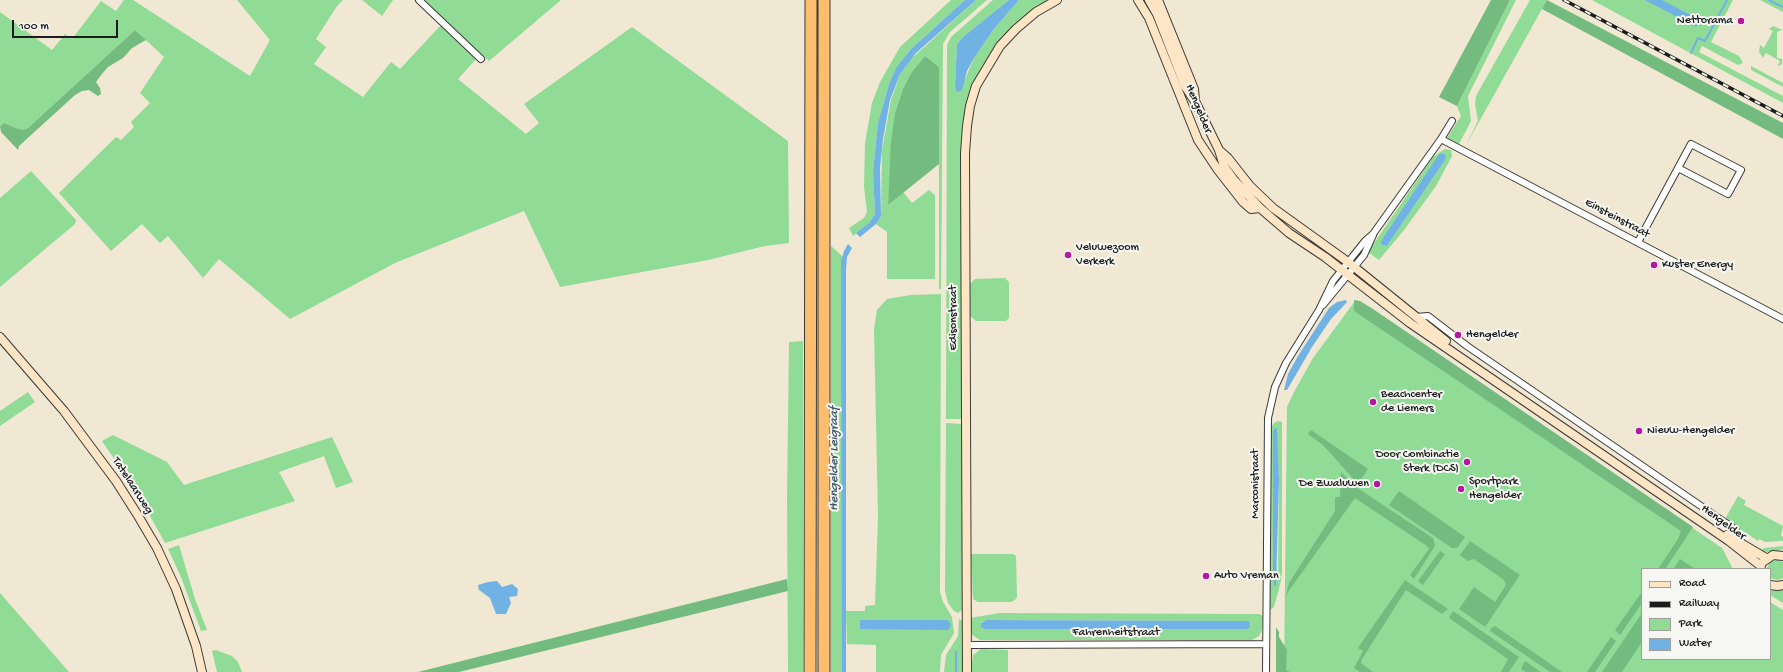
<!DOCTYPE html>
<html>
<head>
<meta charset="utf-8">
<style>
  body { margin:0 }
  #map { position:relative; width:1783px; height:672px; overflow:hidden; background:#f0e8d3; font-family:"Gochi Hand",sans-serif }
  canvas { display:block }
  .legend { position:absolute; left:1641px; top:568px; width:130px; height:92px; box-sizing:border-box; background:#f6f6f2; border:1px solid #9f9f9c; margin:0; padding:5px 7px; list-style:none; font-size:12px; color:#1c1c1c }
  .legend li { display:flex; align-items:center; gap:8px; height:20px }
  .legend b { width:20px; border:1px solid #9f9f9c }
  .scale { position:absolute; left:12px; top:20px; width:106px; height:18px; box-sizing:border-box; border:2px solid #1c1c1c; border-top:0; padding-left:5px; font-size:12px; line-height:14px; white-space:nowrap; color:#1c1c1c; -webkit-text-stroke:3px #f6f6f2; paint-order:stroke }
</style>
</head>
<body>
<div id="map">
<canvas width="1783" height="672"></canvas>
<ul class="legend">
<li><b style="height:5px;background:#fee5c5"></b>Road</li>
<li><b style="height:5px;background:#1c1c1c"></b>Railway</li>
<li><b style="height:11px;background:#90db96"></b>Park</li>
<li><b style="height:11px;background:#71b2e5"></b>Water</li>
</ul>
<div class="scale">100 m</div>
</div>
<script>
const context = document.querySelector('canvas').getContext('2d');
context.lineJoin = 'round';
function fill(path, color) { context.fillStyle = color; context.fill(path, 'evenodd'); }
const shape = rows => new Path2D(rows.map(r => 'M' + r).join(''));
function strokePath(path, color, width, dash) { context.strokeStyle = color; context.lineWidth = width; context.lineCap = dash ? 'butt' : 'round'; context.setLineDash(dash || []); context.stroke(path); }
function label(font, color, halo, rows, align = 'center') {
  context.font = font + ' "Gochi Hand",sans-serif'; context.lineWidth = 4; context.setLineDash([]); context.textBaseline = 'middle'; context.strokeStyle = halo; context.fillStyle = color; for (const [text, x, y, turn = 0] of rows) {
    context.save(); context.translate(x, y); context.rotate((+turn || 0) * Math.PI / 180); context.textAlign = isNaN(turn) ? turn : align; if (halo) context.strokeText(text, 0, 0); context.fillText(text, 0, 0); context.restore();
  }
}
const green = shape([
  [124,0,133,0,250,76,270,40,237,0,343,0,337,6,316,39,326,47,314,64,363,97,391,62,400,69,441,25,477,58,458,79,526,134,539,123,524,104,632,27,788,141,789,243,765,246,708,260,560,287,524,211,395,263,290,319,219,259,203,278,168,236,160,243,142,224,111,251,59,193,116,137,121,140,134,127,131,122,150,103,140,93,164,57,135,30,28,128,23,130,16,128,4,123,0,126,0,12,52,50,65,34,72,39,101,1,116,11],
  [362,0,393,0,382,16],
  [421,0,561,0,489,61],
  [951,0,965,0,911,49,902,61,889,84,878,123,873,172,875,214,869,223,853,236,849,228,864,218,867,212,864,187,865,143,872,103,880,82,900,47],
  [976,0,987,0,950,32,943,44,941,289,939,289,939,67,925,56,911,73,903,89,895,113,888,205,903,192,912,203,929,190,935,195,935,279,887,279,887,232,876,224,881,216,882,150,891,100,900,74,911,59],
  [993,0,1009,0,964,36,957,44,955,86,965,79,974,58,994,29,1019,0,1050,0,997,44,979,73,970,95,963,419,946,419,947,45,951,37],
  [1510,0,1516,0,1468,96,1471,121,1459,144,1447,138,1461,116,1457,106],
  [1530,0,1547,0,1465,147,1478,121,1475,104,1476,96],
  [1592,0,1733,0,1711,42,1739,56,1743,63,1738,65,1702,46,1699,52,1783,96,1783,103],
  [1760,0,1783,0,1783,12],
  [1773,26,1782,30,1777,32,1777,58,1782,59,1782,64,1779,66,1778,65,1780,61,1766,53,1763,58,1759,52,1760,45,1764,48,1773,31,1769,29],
  [1751,66,1783,83,1783,87,1751,70],
  [1445,149,1451,150,1452,156,1436,186,1404,230,1379,260,1368,252,1433,157],
  [1445,160,1387,246,1382,245],
  [31,171,76,220,75,224,0,287,0,198],
  [831,246,842,256,842,672,831,672],
  [1005,278,1009,282,1009,318,1006,321,976,321,970,316,970,284,975,279],
  [941,294,940,592,943,602,952,617,954,633,941,655,940,672,876,672,876,645,847,644,846,611,865,611,865,606,875,605,878,517,874,329,877,310,887,299,911,295],
  [1355,301,1360,302,1722,548,1733,569,1642,569,1642,659,1770,659,1770,602,1783,610,1783,672,1284,672,1287,407,1294,392,1313,358],
  [803,341,803,672,788,672,787,497,789,342],
  [28,392,35,402,0,426,0,411],
  [1278,421,1282,422,1282,572,1281,581,1274,607,1270,610,1271,427,1274,423],
  [1274,429,1277,443,1279,480,1278,578,1273,546],
  [946,423,963,424,963,609,958,613,954,611,948,603,945,591],
  [113,435,167,462,184,485,332,437,353,482,336,488,324,456,279,472,295,501,165,543,135,489,102,441],
  [1738,496,1746,501,1744,505,1783,526,1781,536,1783,537,1783,541,1765,542,1759,539,1758,541,1725,519],
  [179,545,195,599,207,630,201,631,181,577,169,551,168,549],
  [1783,546,1783,549,1778,551,1765,552,1759,551,1764,548],
  [971,554,1013,554,1016,556,1017,597,1015,600,1011,602,978,602,973,599],
  [1777,560,1783,562,1783,578,1778,580,1770,578,1770,569,1766,569,1771,561],
  [1783,588,1783,603,1770,595,1771,591],
  [0,593,69,672,0,672],
  [1000,613,1259,614,1263,616,1262,630,1259,636,1252,640,980,640,972,635,971,631,970,618],
  [986,620,1249,621,1249,628,984,629,981,627,981,622],
  [959,619,963,621,963,672,944,672,946,655,958,636],
  [981,649,1008,650,1008,672,971,672,973,655],
  [216,650,232,656,238,662,242,672,217,672,212,651]
]);
const forest = shape([
  [1491,0,1510,0,1457,106,1439,97],
  [1547,0,1783,123,1783,139,1542,9],
  [135,30,146,40,132,48,123,58,108,67,101,75,96,82,100,88,101,94,98,96,89,90,82,91,75,95,19,146,18,150,1,132,0,126,4,123,16,128,23,130,28,128],
  [925,56,939,67,939,164,888,205,891,142,895,113,903,89,911,73],
  [1354,300,1360,301,1373,309,1693,527,1665,569,1658,569,1678,539,1681,531,1354,311],
  [1311,430,1368,469,1358,484,1323,445,1308,434],
  [1341,472,1356,487,1433,538,1435,546,1414,579,1410,575,1429,549,1427,546,1355,498,1288,592,1285,599,1289,583,1335,511,1335,497,1340,497],
  [1399,491,1465,537,1457,548,1452,548,1389,505],
  [1470,541,1520,575,1485,627,1459,609,1474,587,1495,602,1506,585,1504,580,1474,559,1468,561,1460,555],
  [1440,551,1445,554,1423,585,1418,581],
  [1680,559,1695,569,1673,569],
  [787,579,788,591,459,672,418,672],
  [1405,580,1448,609,1442,614,1406,590,1362,659,1361,663,1373,672,1360,672,1354,668,1363,651,1358,648],
  [1642,592,1642,603,1620,635,1615,630],
  [1453,611,1519,657,1509,672,1501,672,1508,659,1449,618],
  [1642,613,1642,642,1622,672,1602,672],
  [1495,626,1562,672,1550,672,1490,631,1491,628],
  [1276,627,1279,632,1279,637,1287,650,1286,670,1290,672,1276,672],
  [1611,637,1616,641,1595,672,1587,672],
  [1525,661,1541,672,1526,672,1521,669]
]);
const water = shape([
  [965,0,976,0,916,53,900,74,890,100,883,139,880,168,881,216,876,224,860,237,856,233,869,223,875,214,873,172,878,123,889,84,897,67,911,49],
  [1009,0,1019,0,994,29,974,58,967,71,962,90,957,92,955,86,957,44,964,36],
  [1645,0,1662,0,1700,20,1696,27],
  [1440,153,1446,155,1445,160,1387,246,1382,245,1381,242,1383,238],
  [848,244,852,248,847,257,846,270,846,672,842,672,841,261,844,251],
  [1346,300,1347,302,1331,319,1312,347,1287,390,1284,390,1288,374,1298,356,1329,308,1337,302],
  [1276,427,1277,430,1279,480,1276,586,1274,586,1273,571,1273,431],
  [497,581,502,587,512,584,518,589,517,596,509,597,511,603,506,614,496,614,490,598,479,590,478,585,488,582],
  [860,620,948,620,951,625,948,630,860,629],
  [986,620,1249,621,1250,627,1248,629,984,629,981,627,981,623]
]);
const stream = shape([
  [1769,0,1783,7],
  [1691,53,1698,38,1705,41,1727,0],
  [956,652,956,672]
]);
const street = shape([
  [419,0,481,59],
  [1452,121,1441,139,1783,319],
  [1638,242,1678,168,1728,194,1741,170,1691,144,1678,168],
  [1323,305,1364,255,1373,235],
  [1416,317,1428,316,1467,346,1736,530,1741,542],
  [966,645,1266,644],
  [1266,672,1268,418,1275,387,1286,363,1319,310,1333,281,1365,241,1373,234,1441,139]
]);
const secondary = shape([
  [1138,0,1149,18,1198,140,1218,170,1243,202,1251,209,1260,208],
  [1149,0,1157,14,1185,86,1196,103,1219,150,1224,166,1234,180,1260,208,1289,233,1325,257,1410,323,1729,541,1761,566],
  [1158,0,1194,89,1195,100],
  [1220,151,1228,158,1250,186,1273,208,1348,262,1446,341],
  [0,337,64,411,116,481,137,514,157,548,176,589,196,646,202,672],
  [1727,535,1766,558],
  [1763,562,1773,555,1783,556],
  [1770,585,1778,586,1783,585],
  [967,672,965,153,967,126,970,106,976,86,1000,46,1016,29,1036,12,1057,0]
]);
const highway = shape([
  [810,672,811,0],
  [824,672,824,0]
]);
const rail = shape([
  [1564,0,1783,116]
]);
const markers = [
  [1741,21,4,"#b5179e"],
  [1068,255,4,"#b5179e"],
  [1654,265,4,"#b5179e"],
  [1458,335,4,"#b5179e"],
  [1373,402,4,"#b5179e"],
  [1639,431,4,"#b5179e"],
  [1467,462,4,"#b5179e"],
  [1377,484,4,"#b5179e"],
  [1461,489,4,"#b5179e"],
  [1206,576,4,"#b5179e"]
];
const poiNames = [
  ["Nettorama",1733,21,"right"],
  ["Veluwezoom",1076,248],
  ["Verkerk",1076,262],
  ["Kuster Energy",1662,265],
  ["Hengelder",1466,335],
  ["Beachcenter",1381,395],
  ["de Liemers",1381,409],
  ["Nieuw-Hengelder",1647,431],
  ["Door Combinatie",1459,455,"right"],
  ["Sterk (DCS)",1459,469,"right"],
  ["Sportpark",1469,482],
  ["Hengelder",1469,496],
  ["De Zwaluwen",1369,484,"right"],
  ["Auto Vreman",1214,576]
];
const streetNames = [
  ["Hengelder",1198,109,67],
  ["Einsteinstraat",1617,219,28],
  ["Edisonstraat",954,318,-90],
  ["Marconistraat",1256,484,-90],
  ["Tatelaarweg",132,486,57],
  ["Hengelder",1723,523,36],
  ["Fahrenheitstraat",1116,633]
];
const waterNames = [
  ["Hengelder Leigraaf",835,459,-90]
];
fill(green, '#90db96');
fill(forest, '#74bb7f');
fill(water, '#71b2e5');
strokePath(stream, '#71b2e5', 2);
strokePath(street, '#3c3b37', 8);
strokePath(secondary, '#3c3b37', 10);
strokePath(highway, '#3c3b37', 13);
strokePath(street, '#fff', 6);
strokePath(secondary, '#fee5c5', 8);
strokePath(highway, '#fcbd6f', 11);
strokePath(rail, '#1c1c1c', 3.5);
strokePath(rail, '#f6f6f2', 2, [6]);
for (const [x, y, r, color] of markers) { const dot = new Path2D(); dot.arc(x, y, r, 0, 2 * Math.PI); context.fillStyle = color; context.fill(dot); strokePath(dot, '#f6f6f2', 1.5); }
label('12px', '#1c1c1c', '#f6f6f2', poiNames, 'left');
label('12px', '#1c1c1c', '#f6f6f2', streetNames);
label('italic 13px', '#3e586c', '#f6f6f2', waterNames);
</script>
</body>
</html>
